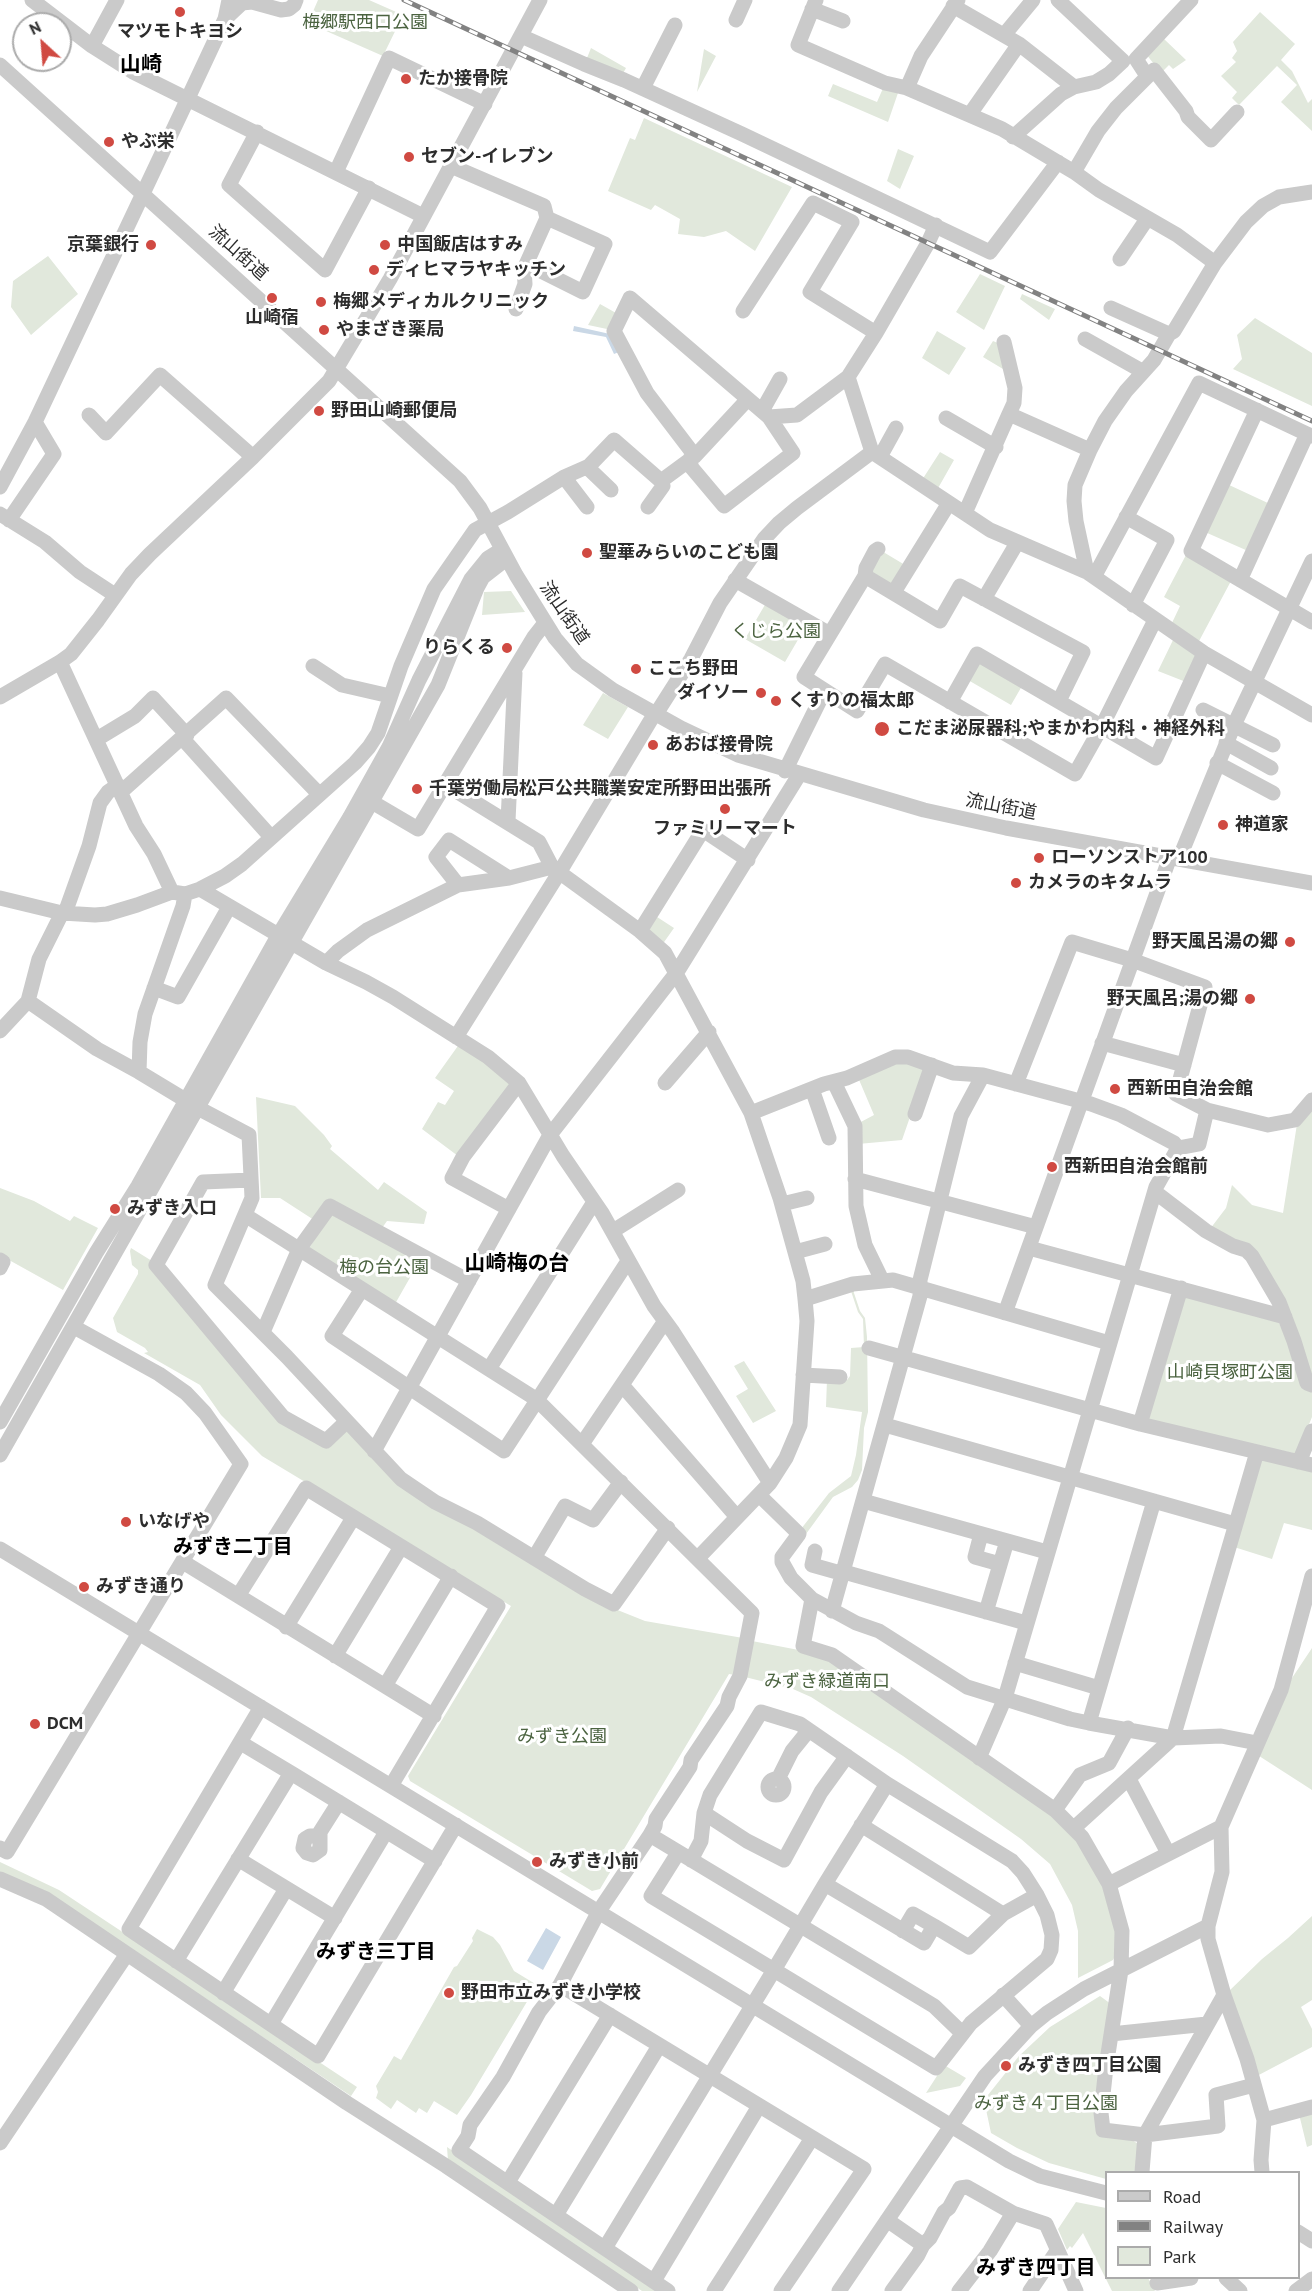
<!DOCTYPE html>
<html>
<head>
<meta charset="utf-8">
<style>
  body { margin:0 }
  #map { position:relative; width:1312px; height:2291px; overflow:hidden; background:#fff; font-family:"PT Sans",sans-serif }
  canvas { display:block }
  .legend { position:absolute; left:1105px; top:2171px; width:195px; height:108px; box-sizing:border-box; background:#fff; border:2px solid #ababab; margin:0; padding:8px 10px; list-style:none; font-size:18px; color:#2d2d2d }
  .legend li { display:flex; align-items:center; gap:12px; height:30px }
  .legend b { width:30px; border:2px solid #ababab }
  .north { position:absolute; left:12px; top:12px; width:60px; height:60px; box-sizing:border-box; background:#fff; border:2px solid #ababab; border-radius:50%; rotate:334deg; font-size:16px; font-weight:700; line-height:24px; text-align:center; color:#2d2d2d }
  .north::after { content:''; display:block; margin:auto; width:21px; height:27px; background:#d04a42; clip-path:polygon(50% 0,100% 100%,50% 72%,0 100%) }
</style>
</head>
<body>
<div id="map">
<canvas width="1312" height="2291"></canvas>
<ul class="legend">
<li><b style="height:8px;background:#cacaca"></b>Road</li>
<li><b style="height:8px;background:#828282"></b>Railway</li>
<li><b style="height:16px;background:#e1e8dc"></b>Park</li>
</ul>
<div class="north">N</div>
</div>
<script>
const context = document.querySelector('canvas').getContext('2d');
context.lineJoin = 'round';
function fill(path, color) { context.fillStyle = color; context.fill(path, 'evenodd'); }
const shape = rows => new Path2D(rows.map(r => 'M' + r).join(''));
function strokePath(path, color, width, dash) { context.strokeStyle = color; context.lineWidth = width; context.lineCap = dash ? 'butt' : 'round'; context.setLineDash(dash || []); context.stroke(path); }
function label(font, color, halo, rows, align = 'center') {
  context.font = font + ' "PT Sans","Noto Sans JP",sans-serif'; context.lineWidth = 6; context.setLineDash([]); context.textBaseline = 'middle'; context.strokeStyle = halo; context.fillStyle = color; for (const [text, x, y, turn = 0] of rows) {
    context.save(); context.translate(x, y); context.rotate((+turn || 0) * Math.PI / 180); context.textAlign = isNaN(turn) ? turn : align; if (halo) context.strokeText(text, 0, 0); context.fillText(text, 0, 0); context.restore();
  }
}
const green = shape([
  [318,0,369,0,403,15,383,56,308,23],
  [1260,12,1295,44,1281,60,1292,71,1308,103,1312,99,1312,131,1281,102,1297,85,1277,66,1239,105,1232,98,1237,92,1221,76,1236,62,1232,58,1237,51,1233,42],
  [1164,39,1186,60,1173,69,1169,65,1161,73,1146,54],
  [591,48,626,68,621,77,585,63],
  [704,49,716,56,697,92],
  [833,84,877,102,884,86,899,90,888,122,828,96],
  [644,118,792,187,755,251,726,231,704,237,678,234,680,219,655,205,651,210,608,191,630,138,635,140],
  [898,149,914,156,900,189,887,181],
  [48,256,78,294,31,335,11,307,13,281],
  [980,274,1005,286,984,330,956,312],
  [1022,294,1055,309,1049,320,1020,299],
  [600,304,616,313,607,329,588,325],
  [1255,318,1312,353,1312,406,1233,369,1242,359,1237,335],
  [937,331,966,348,949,375,922,358],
  [993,341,1000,344,1008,372,983,357],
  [940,452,954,460,937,490,922,480],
  [1227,484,1270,504,1248,551,1205,532],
  [880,550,905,565,894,583,889,584,870,573],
  [1186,555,1231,581,1198,643,1171,625,1180,606,1164,597],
  [511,591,525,612,482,615,484,592],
  [766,603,806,626,785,662,745,639],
  [1174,638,1196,653,1186,682,1158,671],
  [982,663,1022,686,1011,705,968,680,977,664],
  [603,693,628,707,608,739,583,725],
  [654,915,674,928,662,945,648,930],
  [460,1043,511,1084,458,1156,422,1129,438,1102,445,1105,454,1091,435,1078],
  [894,1059,927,1068,902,1140,858,1144,857,1124,874,1115,857,1075],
  [256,1097,295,1106,324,1135,332,1146,330,1149,378,1190,384,1182,427,1212,424,1224,387,1221,382,1228,328,1200,314,1220,280,1198,261,1198],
  [1312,1107,1312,1381,1256,1255,1210,1229,1226,1208,1232,1185,1252,1205,1283,1213,1297,1124],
  [0,1188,34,1201,70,1221,74,1216,98,1228,63,1290,0,1255],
  [330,1214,420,1260,395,1304,308,1250],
  [131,1248,152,1261,279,1419,326,1448,347,1431,462,1521,615,1609,645,1621,743,1638,735,1675,729,1674,600,1889,592,1891,410,1781,408,1776,511,1606,262,1456,221,1415,200,1385,144,1353,148,1352,145,1348,117,1332,113,1318,138,1274,138,1270,132,1265,130,1251],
  [852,1287,860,1311,865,1318,867,1337,868,1412,864,1428,862,1470,858,1480,852,1487,833,1497,806,1534,801,1529,829,1493,851,1476,856,1455,862,1412,826,1407,827,1379,847,1380,850,1376,851,1348,864,1347,863,1319,858,1312,850,1288],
  [1182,1295,1276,1317,1312,1388,1312,1417,1297,1454,1148,1421],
  [744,1361,776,1411,753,1423,736,1396,748,1389,734,1366],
  [1264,1459,1312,1470,1312,1530,1284,1523,1272,1559,1234,1547,1259,1461],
  [752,1641,809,1652,829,1658,1051,1812,1078,1839,1104,1884,1117,1932,1115,1956,1113,1960,1078,1978,1078,1931,1072,1905,1050,1864,1021,1839,903,1756,811,1697,793,1689,745,1677],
  [1312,1648,1312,1790,1256,1754,1286,1687],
  [0,1862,59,1890,357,2087,351,2096,49,1894,0,1872],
  [1312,1916,1312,2000,1301,2007,1312,2029,1312,2047,1255,2077,1227,1993,1262,1959,1288,1938],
  [477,1929,493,1937,500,1945,514,1971,537,1985,471,2095,457,2115,434,2101,427,2113,419,2108,416,2113,397,2100,391,2109,376,2098,378,2092,376,2086,394,2056,401,2060,454,1967,457,1966,473,1941,472,1938],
  [1100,1996,1111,2004,1096,2115,1138,2144,1136,2172,1106,2172,1106,2179,1049,2163,1017,2148,991,2133,984,2100,1019,2056,1050,2027],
  [944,2065,966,2078,960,2086,926,2093],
  [1312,2110,1312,2145,1307,2147,1299,2114],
  [447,2147,659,2291,642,2291,448,2161],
  [1076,2202,1106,2208,1106,2278,1148,2278,1155,2291,1112,2291,1083,2233,1072,2248,1070,2246,1067,2250,1058,2229]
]);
const water = shape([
  [574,326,610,334,619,352,614,354,606,337,573,331],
  [546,1928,561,1937,543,1970,527,1961]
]);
const minor = shape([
  [32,0,92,46],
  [117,0,92,46,133,72,423,216],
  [816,0,798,45,885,83,907,88],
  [958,0,921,56,907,88,1002,129,1074,172,1099,190,1177,235,1215,263],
  [953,6,1019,44,1074,87],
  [812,9,843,21],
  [225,19,242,3,252,2,281,10,289,9,294,5,296,0],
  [736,20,745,0],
  [1004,35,1033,0],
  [521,36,584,64,624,80,742,134,990,252,1058,162],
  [0,65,460,481,480,508,516,575,555,638,577,664,613,690,681,728,738,755,924,810,1006,828,1312,883],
  [1147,76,1136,59,1191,0],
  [643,88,675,25],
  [970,114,1019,44],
  [257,132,229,185,325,270,369,188],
  [1013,137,1061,94,1074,87,1096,82,1109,74,1123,61,1058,0],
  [451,166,544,206,547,218,605,244,583,292,527,264],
  [336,172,389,58,485,104],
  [1074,172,1098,131,1116,108,1154,70,1186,111,1188,117,1211,140,1237,112],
  [1120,259,1147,219],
  [1111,308,1169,334],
  [516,309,525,284,524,269,547,218],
  [743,311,813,203,852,222,810,292,876,333],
  [1085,339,1142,371],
  [1004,342,1015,388,1014,403,1009,414],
  [848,377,872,452,990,530,1087,572,1204,653,1312,715],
  [1257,410,1191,551,1312,622],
  [762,411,780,379],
  [89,415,106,433,160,375,253,457],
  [769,417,797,415,848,377,876,333,928,243,936,225],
  [946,418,996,447],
  [880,457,896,428],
  [689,460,692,468,724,506,793,453,769,417,630,298,614,331,647,393,695,456],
  [587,467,611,490],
  [564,477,587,507],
  [0,487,35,422,182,111,225,19,229,0],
  [648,507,663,486,661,481],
  [965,513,1009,414,1090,450],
  [0,514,45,542,80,572,115,595],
  [1126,517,1167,540,1133,605],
  [9,520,54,454,35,422],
  [1087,572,1076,521,1074,501,1075,485,1090,450,1105,421,1126,391,1154,360,1169,334,1174,331,1215,263,1246,222,1263,206,1279,197,1312,192],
  [865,576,866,568,875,551,878,549],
  [1094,577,1199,383,1307,434],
  [735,580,830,634],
  [1240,580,1307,434,1312,436],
  [894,592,949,503],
  [984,599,1017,543],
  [60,662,136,826,154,854,172,892,185,894,200,889,225,876,242,864,355,763,369,747,378,733,401,666,434,589,475,530,508,512,564,477,589,466,614,440,661,481,695,456,748,399],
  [313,666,342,685,390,696],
  [0,697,60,662,71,654,98,620,131,574,150,554,253,457,329,381,390,279,540,0],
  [1059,701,1083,652,960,586,940,621,865,576,804,677,857,711,885,664,1075,774,1102,726,1155,620],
  [950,702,977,654,1156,758,1204,653],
  [1203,710,1273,745],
  [656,714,691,659,720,603,764,539,779,523,797,508,872,452],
  [97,739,135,716,153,698,187,735],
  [183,739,271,837],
  [1226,743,1271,768],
  [1217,763,1273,793],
  [785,771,824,692],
  [445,784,539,842,552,867,640,931,665,953,751,1113,780,1198,803,1281,805,1299,807,1321,800,1425,786,1458,770,1483,698,1558],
  [121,792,226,698,319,794],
  [372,802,418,829,534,637,545,623],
  [508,821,515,673],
  [1179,859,1234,725,1312,561],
  [458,885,436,857,449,840,509,878],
  [200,889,326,963,366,982,393,997,488,1057,519,1083,563,1156,602,1213,654,1306,673,1332,770,1483],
  [185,894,183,906,145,1014,140,1042,139,1072,187,1101],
  [0,898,62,913,95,915,107,914,137,905,172,892],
  [65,913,89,846,100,803,108,792,118,785],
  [640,931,703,830,748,860],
  [326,963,338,951,367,930,458,885,509,878,552,867],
  [154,988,178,997,229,907],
  [28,1001,97,1049,139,1072],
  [0,1031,28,1001,39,959,62,913],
  [456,1037,559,873,655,713],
  [1102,1043,1184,1065],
  [834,1082,855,1126,856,1206,865,1245,882,1280],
  [665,1083,709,1032],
  [1016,1084,1072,942,1132,960,1205,987,1176,1094,1207,1110],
  [812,1089,829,1138],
  [196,1107,249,1135,252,1198,215,1285,287,1357,401,1479,435,1502,477,1523,585,1589,614,1604,668,1528],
  [751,1113,824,1084,847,1078,895,1057,908,1057,953,1073,983,1075,1091,1104,1121,1115,1174,1143,1178,1148],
  [915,1114,932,1065],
  [855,1179,1036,1227],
  [251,1180,203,1182,156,1265,283,1417,326,1441,346,1422],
  [1155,1192,1206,1231,1233,1246,1246,1250,1252,1256,1279,1302,1294,1341,1307,1383,1312,1385],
  [782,1204,807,1198],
  [509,1209,452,1178,463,1157,519,1083],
  [245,1215,536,1399,752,1613,740,1676,729,1697,727,1706,691,1760,690,1767,656,1819,655,1826,650,1835,599,1911,560,1985,539,2012,503,2077,470,2125,468,2136,459,2150,668,2291],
  [613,1231,678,1190],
  [1029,1248,1285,1317],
  [795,1252,825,1244],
  [0,1260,3,1262,0,1268],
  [362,1289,332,1336,504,1451,628,1261],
  [805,1299,853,1284,893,1280,1109,1343],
  [1005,1313,1170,857],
  [263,1332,299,1249,330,1206,469,1281],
  [869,1348,1140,1424,1312,1465],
  [489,1369,594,1202],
  [803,1375,840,1377],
  [622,1385,737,1517],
  [0,1422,96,1253,138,1186,278,936,350,817,389,747,419,680,471,579,488,558,496,553,505,555],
  [1140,1424,1181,1288],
  [885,1425,1235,1524],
  [582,1444,665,1321],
  [374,1451,550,1135,677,972,799,775],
  [0,1455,438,685,477,588,483,577,501,563,505,555],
  [1299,1462,1312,1431],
  [759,1495,799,1534,782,1557,782,1562,791,1578,812,1599,856,1623,879,1631,967,1687,1070,1719,1089,1723,1173,1738,1221,1736,1257,1743],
  [863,1501,1047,1552],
  [981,1534,975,1557,1000,1564],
  [0,1549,1009,2161,1040,2176,1106,2193],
  [815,1551,812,1565,844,1574],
  [534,1558,565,1506,593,1520,621,1482],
  [183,1562,434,1716],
  [844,1572,1026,1623],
  [238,1596,306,1488,498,1606,391,1786],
  [812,1599,803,1646,832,1655,1055,1810,1082,1837,1109,1884,1122,1931,1121,1970,1106,2067,1101,2113,1103,2130,1145,2135,1218,2126,1216,2095,1254,2085],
  [832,1611,920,1296,920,1280,961,1116,983,1075],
  [986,1612,1007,1541],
  [286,1627,353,1518],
  [335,1656,401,1547],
  [1015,1663,1099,1688],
  [385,1686,451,1576],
  [261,1707,129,1929,318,2056,456,1825],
  [1089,1723,1154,1501],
  [241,1743,291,1773],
  [979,1758,1005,1698,1156,1187,1178,1148,1199,1144,1207,1110,1268,1125,1295,1120,1312,1100],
  '768 1787a8 8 0 1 1 16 0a8 8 0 1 1-16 0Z',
  [778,1779,792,1751,809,1730],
  [1129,1779,1168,1853],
  [1055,1810,1080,1775,1109,1763,1128,1728],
  [704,1813,747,1841,784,1860,821,1792,847,1756],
  [861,1825,1003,1914],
  [1074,1828,1173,1738,1257,1452],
  [650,1835,934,2006,962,2033],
  [319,1836,310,1836,305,1839,303,1848,307,1853,313,1855,320,1850,320,1832,339,1802],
  [0,1848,7,1852,241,1464,205,1413,186,1393,159,1374,74,1327],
  [238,1859,335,1918],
  [691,1860,701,1841,704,1813,710,1795,761,1712,800,1724,887,1784],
  [0,1879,46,1899,347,2103,446,2166,631,2291],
  [825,1884,924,1943,934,1926,969,1947,1003,1914,1037,1895],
  [1109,1884,1221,1827],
  [903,1931,913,1914,934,1926],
  [176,1961,291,1773,435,1861],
  [560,1985,864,2169,781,2291],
  [223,1993,286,1889],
  [1003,1995,1031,2026],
  [271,2024,386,1832],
  [1111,2034,1207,2024],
  [1264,2120,1312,2107],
  [0,2143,127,1954],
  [1142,2172,1145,2135,1224,1995],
  [1262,2172,1261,2160,1264,2120,1247,2059,1224,1995,1208,1939,1208,1926,1222,1872,1221,1827,1281,1690,1312,1576],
  [508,2182,610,2015],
  [556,2215,659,2046],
  [887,2220,923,2245],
  [1298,2232,1312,2241],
  [605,2248,774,1970,825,1884,887,1784,1012,1861,1023,1873,1037,1895,1047,1915,1052,1935,1051,1950,1047,1959,971,2023,936,2068,774,1970,651,1896,678,1853],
  [1226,2278,1240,2291],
  [654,2281,759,2106],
  [1157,2283,1191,2278],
  [714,2291,812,2138],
  [839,2291,985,2076,1031,2026,1047,2013,1084,1989,1208,1926],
  [892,2291,918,2255,923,2245,930,2238,944,2212,949,2208,960,2188,967,2187,1013,2213,1046,2224,1076,2291],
  [959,2291,990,2251,1013,2213],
  [1030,2291,1057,2251],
  [1296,2291,1312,2279]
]);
const rail = shape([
  [404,0,1312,421]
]);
const markers = [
  [180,12,6,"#d04a42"],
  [406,79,6,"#d04a42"],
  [109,142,6,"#d04a42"],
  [409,157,6,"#d04a42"],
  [151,245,6,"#d04a42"],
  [385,245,6,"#d04a42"],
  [374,270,6,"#d04a42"],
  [272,298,6,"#d04a42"],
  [321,302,6,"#d04a42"],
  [324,330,6,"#d04a42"],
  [319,411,6,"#d04a42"],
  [587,553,6,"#d04a42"],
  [507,648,6,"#d04a42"],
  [636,669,6,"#d04a42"],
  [761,693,6,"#d04a42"],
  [776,701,6,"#d04a42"],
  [882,729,8,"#d04a42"],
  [653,745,6,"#d04a42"],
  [417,789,6,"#d04a42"],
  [725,809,6,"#d04a42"],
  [1223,825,6,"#d04a42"],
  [1039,858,6,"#d04a42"],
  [1016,883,6,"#d04a42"],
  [1290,942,6,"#d04a42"],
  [1250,999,6,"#d04a42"],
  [1115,1089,6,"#d04a42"],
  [1052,1167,6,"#d04a42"],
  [115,1209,6,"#d04a42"],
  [126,1522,6,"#d04a42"],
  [84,1587,6,"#d04a42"],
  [35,1724,6,"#d04a42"],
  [537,1862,6,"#d04a42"],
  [449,1993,6,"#d04a42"],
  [1006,2066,6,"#d04a42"]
];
const parkNames = [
  ["梅郷駅西口公園",365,23],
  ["くじら公園",776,632],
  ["梅の台公園",384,1268],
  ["山崎貝塚町公園",1230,1373],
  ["みずき緑道南口",827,1682],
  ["みずき公園",562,1737],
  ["みずき４丁目公園",1046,2104]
];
const poiNames = [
  ["マツモトキヨシ",180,32,"center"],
  ["たか接骨院",418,79],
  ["やぶ栄",121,142],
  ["セブン-イレブン",421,157],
  ["京葉銀行",139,245,"right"],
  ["中国飯店はすみ",397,245],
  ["ディヒマラヤキッチン",386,270],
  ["梅郷メディカルクリニック",333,302],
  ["山崎宿",272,318,"center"],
  ["やまざき薬局",336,330],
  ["野田山崎郵便局",331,411],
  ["聖華みらいのこども園",599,553],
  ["りらくる",495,648,"right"],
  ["ここち野田",648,669],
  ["ダイソー",749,693,"right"],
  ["くすりの福太郎",788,701],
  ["こだま泌尿器科;やまかわ内科・神経外科",896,729],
  ["あおば接骨院",665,745],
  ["千葉労働局松戸公共職業安定所野田出張所",429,789],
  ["神道家",1235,825],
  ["ファミリーマート",725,829,"center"],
  ["ローソンストア100",1051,858],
  ["カメラのキタムラ",1028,883],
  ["野天風呂湯の郷",1278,942,"right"],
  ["野天風呂;湯の郷",1238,999,"right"],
  ["西新田自治会館",1127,1089],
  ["西新田自治会館前",1064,1167],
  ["みずき入口",127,1209],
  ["いなげや",138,1522],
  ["みずき通り",96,1587],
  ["DCM",47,1724],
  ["みずき小前",549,1862],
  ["野田市立みずき小学校",461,1993],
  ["みずき四丁目公園",1018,2066]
];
const streetNames = [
  ["流山街道",238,253,42],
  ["流山街道",564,613,55],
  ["流山街道",1001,807,11]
];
const neighbourhoodNames = [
  ["みずき二丁目",233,1547],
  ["みずき三丁目",376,1952],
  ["みずき四丁目",1036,2268]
];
const quarterNames = [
  ["山崎",141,65],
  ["山崎梅の台",517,1264]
];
fill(green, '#e1e8dc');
fill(water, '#cad8e6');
strokePath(minor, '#cacaca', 15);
strokePath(rail, '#828282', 5);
strokePath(rail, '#fff', 3, [9]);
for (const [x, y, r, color] of markers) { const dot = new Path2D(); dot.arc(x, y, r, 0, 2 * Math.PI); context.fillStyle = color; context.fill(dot); strokePath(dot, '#fff', 2); }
label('18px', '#4b6340', '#fff', parkNames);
label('bold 18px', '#2d2d2d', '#fff', poiNames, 'left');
label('18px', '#2d2d2d', '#fff', streetNames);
label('bold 20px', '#000', '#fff', neighbourhoodNames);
label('bold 21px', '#000', '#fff', quarterNames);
</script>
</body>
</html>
